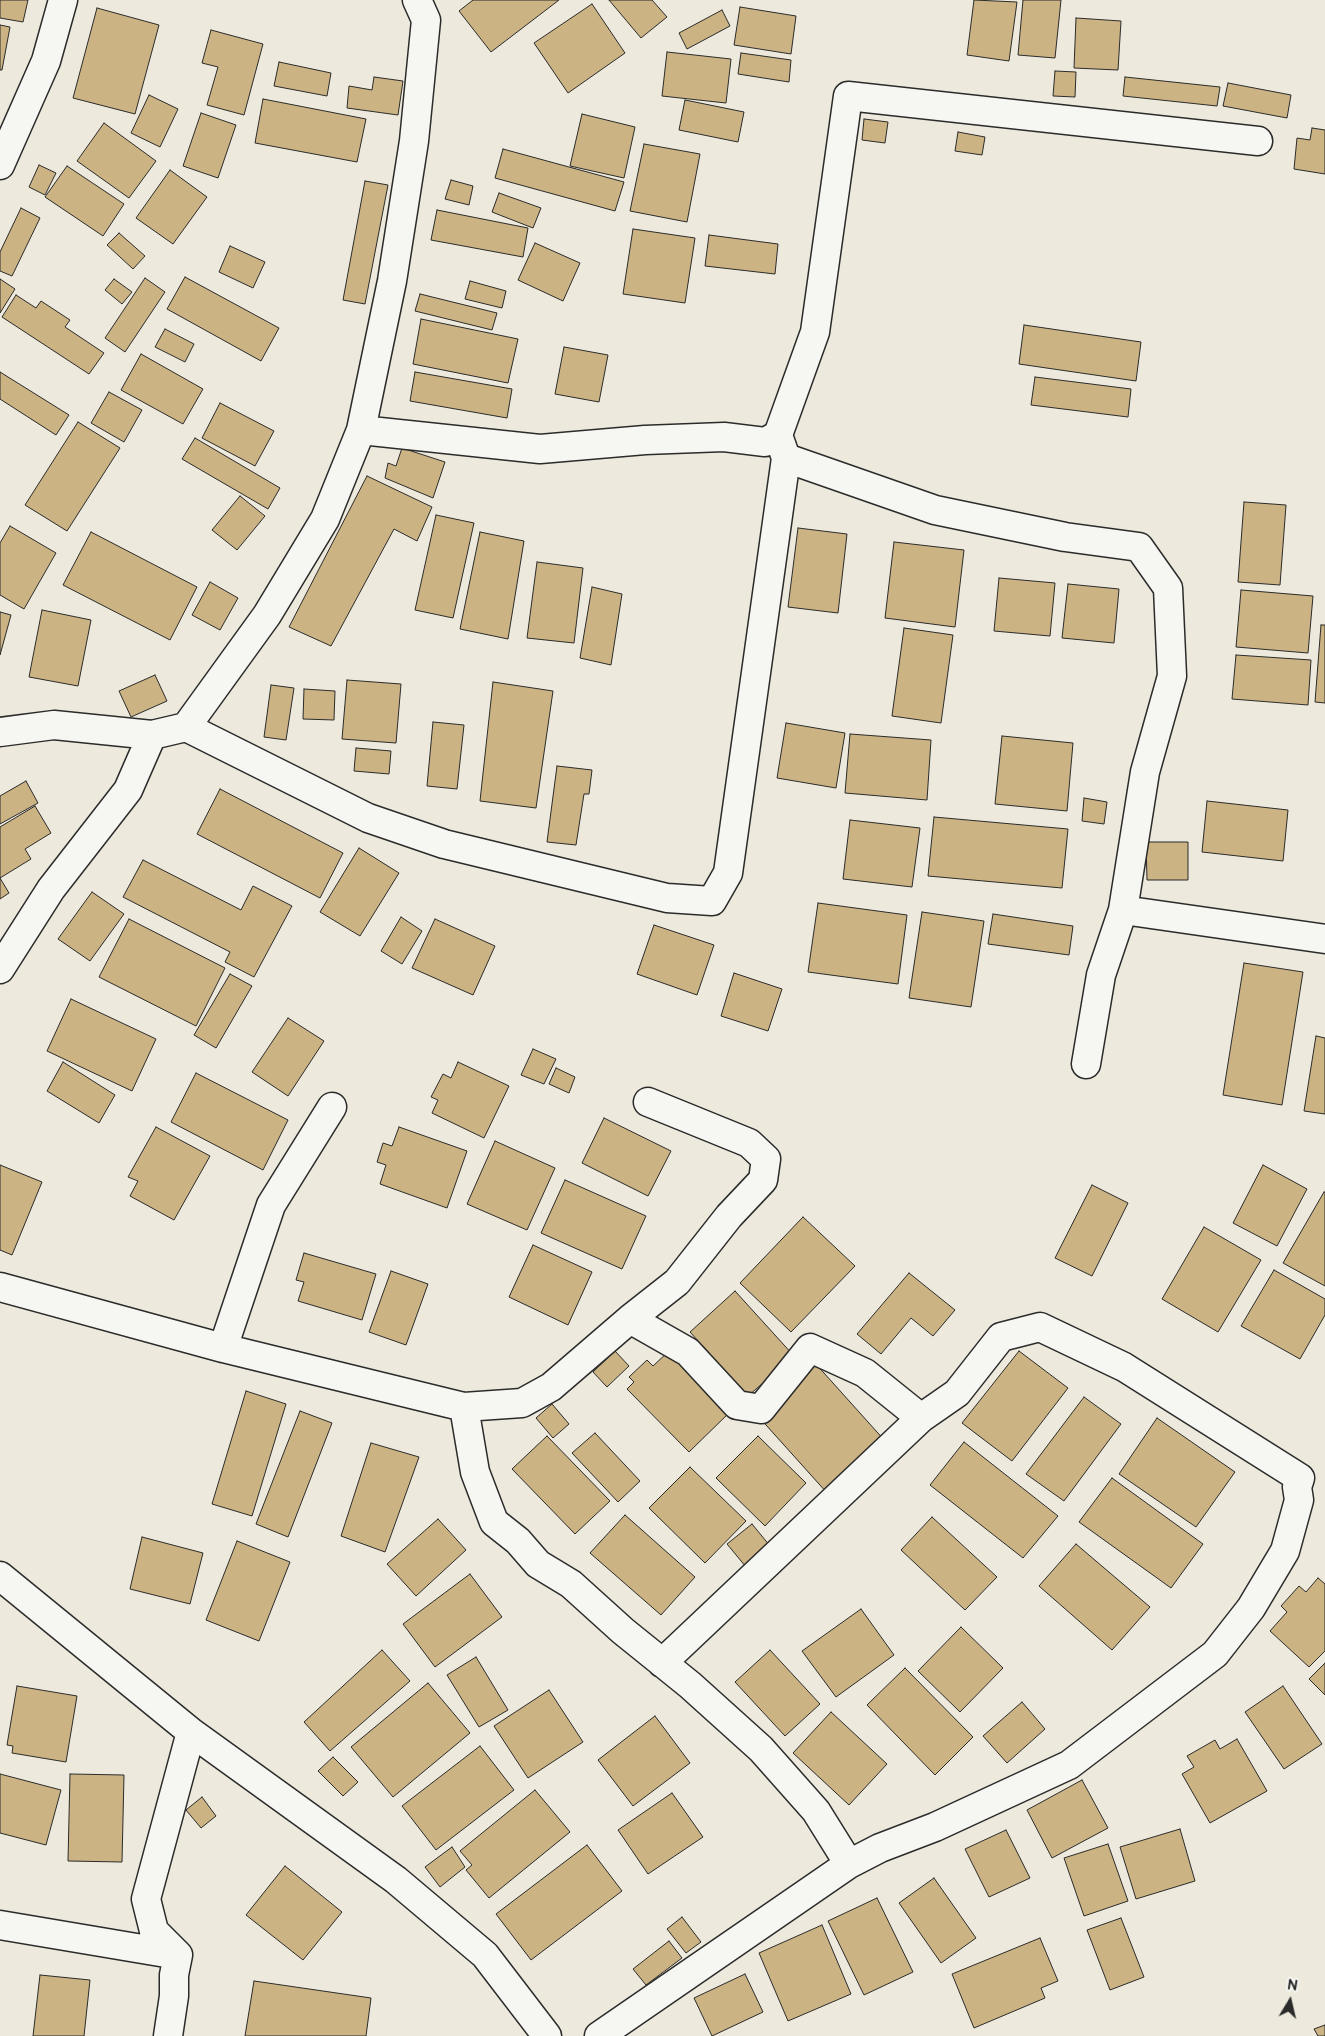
<!DOCTYPE html>
<html>
<head>
<meta charset="utf-8">
<style>
  body { margin:0 }
  #map { position:relative; width:1325px; height:2036px; overflow:hidden; background:#ede9dc; font-family:"Balsamiq Sans",sans-serif }
  canvas { display:block }
  .north { position:absolute; left:1265px; top:1976px; width:50px; height:50px; -webkit-text-stroke:4px #f6f6f2; paint-order:stroke; rotate:9deg; font-size:14px; font-weight:700; line-height:20px; text-align:center; color:#2b2b2b }
  .north::after { content:''; display:block; margin:auto; width:18px; height:22px; background:#2b2b2b; clip-path:polygon(50% 0,100% 100%,50% 72%,0 100%) }
</style>
</head>
<body>
<div id="map">
<canvas width="1325" height="2036"></canvas>
<div class="north">N</div>
</div>
<script>
const context = document.querySelector('canvas').getContext('2d');
context.lineJoin = 'round';
function fill(path, color) { context.fillStyle = color; context.fill(path, 'evenodd'); }
const shape = rows => new Path2D(rows.map(r => 'M' + r).join(''));
function strokePath(path, color, width, dash) { context.strokeStyle = color; context.lineWidth = width; context.lineCap = dash ? 'butt' : 'round'; context.setLineDash(dash || []); context.stroke(path); }
const building = shape([
  [0,0,28,0,23,22,0,18,0,0],
  [473,0,559,0,491,52,459,11,473,0],
  [609,0,652,0,667,17,641,38,609,0],
  [974,0,1017,2,1009,61,967,55,974,0],
  [1023,0,1061,0,1055,58,1018,55,1023,0],
  [592,4,625,53,568,93,534,43,592,4],
  [740,7,796,16,791,54,734,45,740,7],
  [97,8,159,25,135,114,73,98,97,8],
  [722,10,730,26,687,49,679,33,722,10],
  [1076,18,1121,21,1118,70,1074,68,1076,18],
  [0,25,10,27,2,70,0,70,0,25],
  [211,30,263,44,244,115,207,105,218,67,202,63,211,30],
  [667,52,731,59,726,103,662,96,667,52],
  [741,53,791,60,789,82,738,74,741,53],
  [279,62,331,73,327,96,274,86,279,62],
  [1055,71,1076,72,1075,97,1053,96,1055,71],
  [374,77,403,81,398,115,347,108,349,86,372,90,374,77],
  [1125,77,1220,87,1217,106,1123,96,1125,77],
  [1228,83,1291,95,1287,118,1223,106,1228,83],
  [149,95,178,109,160,147,131,133,149,95],
  [263,99,366,119,357,162,255,143,263,99],
  [685,100,744,112,738,142,679,130,685,100],
  [201,113,236,125,218,178,183,166,201,113],
  [582,114,635,127,624,178,570,166,582,114],
  [864,119,888,122,885,143,862,140,864,119],
  [104,123,156,161,129,198,77,161,104,123],
  [1312,128,1325,130,1325,174,1294,169,1297,138,1310,140,1312,128],
  [958,132,985,137,982,155,955,151,958,132],
  [644,144,700,154,687,222,630,211,644,144],
  [503,149,624,182,615,211,495,178,503,149],
  [39,165,56,173,45,195,29,187,39,165],
  [67,166,124,204,103,236,45,197,67,166],
  [170,170,207,197,173,244,136,218,170,170],
  [451,180,473,186,469,205,445,199,451,180],
  [365,181,388,185,365,304,343,300,365,181],
  [499,193,541,208,533,228,492,212,499,193],
  [21,208,40,218,12,276,0,271,0,252,21,208],
  [437,210,528,228,523,257,431,240,437,210],
  [633,229,695,238,685,303,623,294,633,229],
  [119,233,145,256,133,269,107,245,119,233],
  [709,235,778,244,775,274,705,266,709,235],
  [535,243,580,263,563,301,518,280,535,243],
  [230,246,265,262,253,288,219,272,230,246],
  [185,277,279,328,261,361,167,309,185,277],
  [145,278,165,292,125,352,105,338,145,278],
  [0,279,15,289,0,313,0,279],
  [114,279,132,292,122,304,105,290,114,279],
  [470,281,506,291,502,308,465,299,470,281],
  [420,294,497,313,492,330,415,311,420,294],
  [16,295,36,308,41,301,70,320,65,327,104,353,89,374,2,317,16,295],
  [421,319,518,339,508,383,413,364,421,319],
  [1024,325,1141,342,1136,381,1019,364,1024,325],
  [165,329,194,344,185,362,155,347,165,329],
  [564,347,608,355,599,402,555,394,564,347],
  [141,354,203,389,183,424,121,390,141,354],
  [0,372,69,415,56,435,0,399,0,372],
  [415,372,512,389,507,418,410,401,415,372],
  [1035,377,1131,389,1128,417,1031,405,1035,377],
  [109,392,142,410,124,442,91,423,109,392],
  [220,403,274,431,255,466,202,438,220,403],
  [78,422,120,448,67,531,25,505,78,422],
  [195,438,280,488,268,509,182,459,195,438],
  [402,448,445,462,433,498,385,478,388,463,396,466,402,448],
  [367,476,432,507,417,541,394,529,331,646,289,627,367,476],
  [240,496,265,516,237,550,212,530,240,496],
  [1244,502,1286,505,1280,585,1238,582,1244,502],
  [436,515,474,523,453,618,415,610,436,515],
  [10,526,56,553,24,609,0,595,0,543,10,526],
  [798,528,847,534,838,613,788,607,798,528],
  [91,532,197,587,170,640,63,585,91,532],
  [480,532,524,541,508,639,460,629,480,532],
  [894,542,964,550,955,627,885,618,894,542],
  [537,562,583,568,574,643,527,638,537,562],
  [999,578,1055,583,1050,636,994,631,999,578],
  [210,582,238,598,220,630,192,615,210,582],
  [1068,584,1119,589,1114,643,1062,638,1068,584],
  [592,587,622,594,611,665,580,658,592,587],
  [1241,590,1313,596,1308,653,1236,647,1241,590],
  [42,610,91,620,78,686,29,677,42,610],
  [0,612,11,615,0,655,0,612],
  [1321,625,1325,625,1325,703,1315,702,1321,625],
  [904,628,953,635,941,723,892,716,904,628],
  [1236,655,1311,660,1308,705,1232,699,1236,655],
  [155,675,167,701,131,717,119,691,155,675],
  [347,680,401,684,396,743,342,739,347,680],
  [493,682,553,691,536,808,480,801,493,682],
  [271,685,294,688,286,740,264,737,271,685],
  [304,689,335,691,334,720,303,719,304,689],
  [433,722,464,725,457,789,427,786,433,722],
  [786,723,845,733,836,788,777,778,786,723],
  [850,734,931,740,927,800,845,793,850,734],
  [1002,736,1073,743,1067,811,995,804,1002,736],
  [356,748,391,751,389,774,354,771,356,748],
  [557,766,592,770,589,794,584,794,576,845,547,842,557,766],
  [26,781,38,803,0,824,0,796,26,781],
  [220,789,343,853,320,898,197,834,220,789],
  [1084,798,1107,802,1104,824,1082,821,1084,798],
  [1207,801,1288,810,1283,861,1202,852,1207,801],
  [35,806,51,833,25,849,31,859,0,878,0,827,35,806],
  [934,817,1068,829,1062,888,928,876,934,817],
  [850,820,920,828,912,887,843,879,850,820],
  [1146,842,1188,842,1188,880,1147,880,1146,842],
  [359,848,399,873,360,936,320,912,359,848],
  [143,860,241,910,253,886,292,906,254,977,225,962,230,952,123,897,143,860],
  [0,878,9,893,0,899,0,878],
  [92,892,124,914,90,961,58,939,92,892],
  [818,903,907,915,898,984,808,972,818,903],
  [922,912,984,921,971,1007,909,998,922,912],
  [993,914,1073,926,1069,955,988,944,993,914],
  [401,917,422,931,402,964,381,951,401,917],
  [129,919,225,968,196,1026,99,977,129,919],
  [435,919,495,946,473,995,412,968,435,919],
  [654,925,714,945,697,995,637,974,654,925],
  [1244,963,1303,972,1282,1105,1223,1095,1244,963],
  [734,973,782,989,768,1031,721,1016,734,973],
  [230,974,252,986,216,1048,194,1035,230,974],
  [71,999,156,1039,132,1091,47,1051,71,999],
  [288,1018,324,1041,288,1096,252,1072,288,1018],
  [1316,1036,1325,1038,1325,1114,1304,1111,1316,1036],
  [533,1049,556,1059,544,1084,521,1075,533,1049],
  [63,1062,115,1095,99,1123,47,1091,63,1062],
  [458,1062,509,1086,484,1138,432,1113,438,1100,431,1097,443,1074,451,1078,458,1062],
  [556,1068,575,1077,569,1093,549,1084,556,1068],
  [196,1073,288,1120,263,1170,171,1122,196,1073],
  [604,1118,671,1151,648,1196,582,1163,604,1118],
  [156,1127,210,1156,174,1220,130,1196,138,1181,128,1177,156,1127],
  [399,1127,467,1151,447,1208,380,1184,386,1165,377,1162,383,1143,392,1146,399,1127],
  [495,1141,555,1168,527,1230,467,1204,495,1141],
  [0,1165,42,1182,12,1255,0,1250,0,1165],
  [1263,1165,1307,1189,1277,1246,1233,1223,1263,1165],
  [565,1180,646,1216,622,1269,541,1233,565,1180],
  [1092,1185,1128,1203,1092,1276,1055,1258,1092,1185],
  [1324,1192,1325,1192,1325,1286,1283,1263,1324,1192],
  [803,1217,855,1266,791,1332,740,1283,803,1217],
  [1204,1227,1261,1260,1218,1332,1162,1299,1204,1227],
  [533,1245,592,1272,568,1325,509,1297,533,1245],
  [304,1253,376,1274,362,1320,298,1301,304,1282,296,1280,304,1253],
  [1274,1270,1325,1299,1325,1315,1300,1359,1241,1326,1274,1270],
  [391,1271,428,1284,406,1345,369,1332,391,1271],
  [909,1273,955,1310,933,1336,911,1318,881,1354,857,1334,909,1273],
  [735,1291,794,1356,748,1396,690,1332,735,1291],
  [615,1351,629,1366,607,1387,593,1372,615,1351],
  [669,1351,730,1412,689,1452,627,1389,634,1382,629,1377,647,1360,653,1366,669,1351],
  [1019,1351,1068,1388,1012,1461,962,1423,1019,1351],
  [815,1363,886,1442,828,1494,757,1415,815,1363],
  [246,1391,286,1404,252,1516,212,1504,246,1391],
  [1084,1397,1121,1424,1064,1501,1026,1474,1084,1397],
  [552,1404,569,1424,553,1438,536,1418,552,1404],
  [300,1411,332,1423,288,1537,256,1524,300,1411],
  [1157,1418,1235,1472,1196,1527,1119,1474,1157,1418],
  [595,1433,640,1481,618,1502,572,1453,595,1433],
  [547,1436,610,1501,575,1534,512,1469,547,1436],
  [758,1436,806,1483,765,1526,716,1478,758,1436],
  [964,1442,1058,1516,1023,1558,930,1485,964,1442],
  [371,1443,419,1457,385,1552,341,1536,371,1443],
  [690,1467,746,1521,705,1563,649,1508,690,1467],
  [1112,1478,1203,1544,1171,1588,1079,1522,1112,1478],
  [625,1515,695,1577,661,1615,590,1553,625,1515],
  [932,1517,997,1577,965,1610,901,1550,932,1517],
  [438,1519,466,1550,416,1596,387,1564,438,1519],
  [752,1524,775,1552,751,1573,727,1544,752,1524],
  [142,1537,203,1553,190,1604,130,1589,142,1537],
  [237,1541,290,1562,259,1641,206,1620,237,1541],
  [1076,1544,1150,1607,1112,1650,1039,1586,1076,1544],
  [470,1574,502,1617,435,1667,403,1624,470,1574],
  [1318,1578,1325,1584,1325,1651,1309,1667,1270,1631,1287,1612,1281,1606,1299,1586,1306,1592,1318,1578],
  [861,1609,894,1655,836,1697,802,1651,861,1609],
  [961,1627,1003,1668,960,1712,918,1671,961,1627],
  [382,1650,410,1681,330,1751,304,1722,382,1650],
  [770,1650,820,1704,785,1736,735,1682,770,1650],
  [476,1657,508,1710,479,1727,447,1675,476,1657],
  [1325,1663,1325,1695,1309,1679,1325,1663],
  [905,1668,973,1737,935,1775,867,1705,905,1668],
  [428,1683,470,1733,393,1797,351,1747,428,1683],
  [17,1686,77,1696,66,1762,12,1753,13,1746,7,1745,17,1686],
  [1283,1686,1322,1744,1284,1769,1245,1712,1283,1686],
  [549,1690,583,1742,528,1778,494,1726,549,1690],
  [1022,1702,1045,1729,1007,1763,983,1736,1022,1702],
  [831,1712,887,1764,849,1805,793,1753,831,1712],
  [655,1716,690,1763,633,1806,598,1760,655,1716],
  [1237,1739,1267,1791,1210,1823,1182,1774,1194,1767,1187,1756,1215,1740,1220,1749,1237,1739],
  [480,1746,514,1790,436,1850,402,1806,480,1746],
  [333,1757,358,1782,343,1796,318,1771,333,1757],
  [0,1774,61,1790,46,1845,0,1833,0,1774],
  [70,1774,124,1775,122,1862,68,1861,70,1774],
  [1082,1780,1108,1828,1052,1858,1027,1810,1082,1780],
  [535,1790,570,1832,489,1898,466,1870,472,1865,460,1851,535,1790],
  [672,1793,703,1837,648,1874,618,1830,672,1793],
  [202,1797,216,1816,201,1828,186,1810,202,1797],
  [1180,1829,1195,1881,1136,1899,1120,1847,1180,1829],
  [1006,1830,1030,1878,989,1897,965,1849,1006,1830],
  [1108,1844,1128,1901,1084,1916,1064,1858,1108,1844],
  [587,1845,622,1891,531,1960,496,1914,587,1845],
  [452,1847,465,1867,440,1887,425,1867,452,1847],
  [285,1866,342,1912,303,1960,246,1915,285,1866],
  [934,1878,976,1938,941,1963,899,1903,934,1878],
  [877,1898,913,1972,864,1995,828,1921,877,1898],
  [682,1917,701,1942,686,1953,667,1929,682,1917],
  [1121,1918,1144,1977,1110,1990,1087,1930,1121,1918],
  [822,1925,851,1994,788,2021,759,1953,822,1925],
  [1040,1938,1058,1981,1041,1988,1045,1998,974,2028,952,1974,1040,1938],
  [669,1941,682,1958,646,1985,633,1969,669,1941],
  [745,1974,763,2012,712,2036,694,1998,745,1974],
  [40,1975,90,1980,84,2036,33,2036,40,1975],
  [254,1981,371,1998,366,2036,245,2036,254,1981],
  [1325,2025,1325,2036,1318,2036,1314,2029,1325,2025]
]);
const street = shape([
  [0,165,46,61,63,0],
  [361,430,540,449,645,440,724,437,765,442,778,435],
  [786,458,935,510,1065,537,1139,547,1168,588,1172,676,1145,772,1123,910,1101,975,1086,1064],
  [186,727,368,818,444,844,667,898,712,901,728,873,786,458,778,435,815,332,848,96,1258,141],
  [0,732,54,725,152,735],
  [1123,910,1325,939],
  [0,969,51,889,128,790,152,735,186,727,267,615,325,519,361,430,392,281,414,141,426,20,417,0],
  [0,1287,223,1348,464,1407,522,1403,551,1387,630,1319,677,1282,729,1216,763,1180,766,1159,749,1143,648,1102],
  [223,1348,271,1205,332,1107],
  [464,1407,475,1472,494,1522,518,1541,538,1564,571,1584,623,1631,690,1685,761,1749,816,1811,849,1864,880,1848,935,1827,1069,1765,1215,1654,1251,1608,1285,1551,1299,1500,1297,1487,1300,1478,1124,1367,1040,1327,1001,1337,957,1393,921,1418,865,1373,810,1348,761,1409,737,1405,688,1352,630,1319],
  [0,1576,191,1732,396,1880,485,1955,547,2036],
  [662,1663,921,1418],
  [0,1925,178,1955],
  [168,2036,174,1996,174,1975,178,1955,154,1931,146,1899,191,1732],
  [599,2036,849,1864]
]);
fill(building, '#cbb383');
strokePath(building, '#2b2b2b', 1);
strokePath(street, '#2b2b2b', 31);
strokePath(street, '#f6f6f2', 28);
</script>
</body>
</html>
